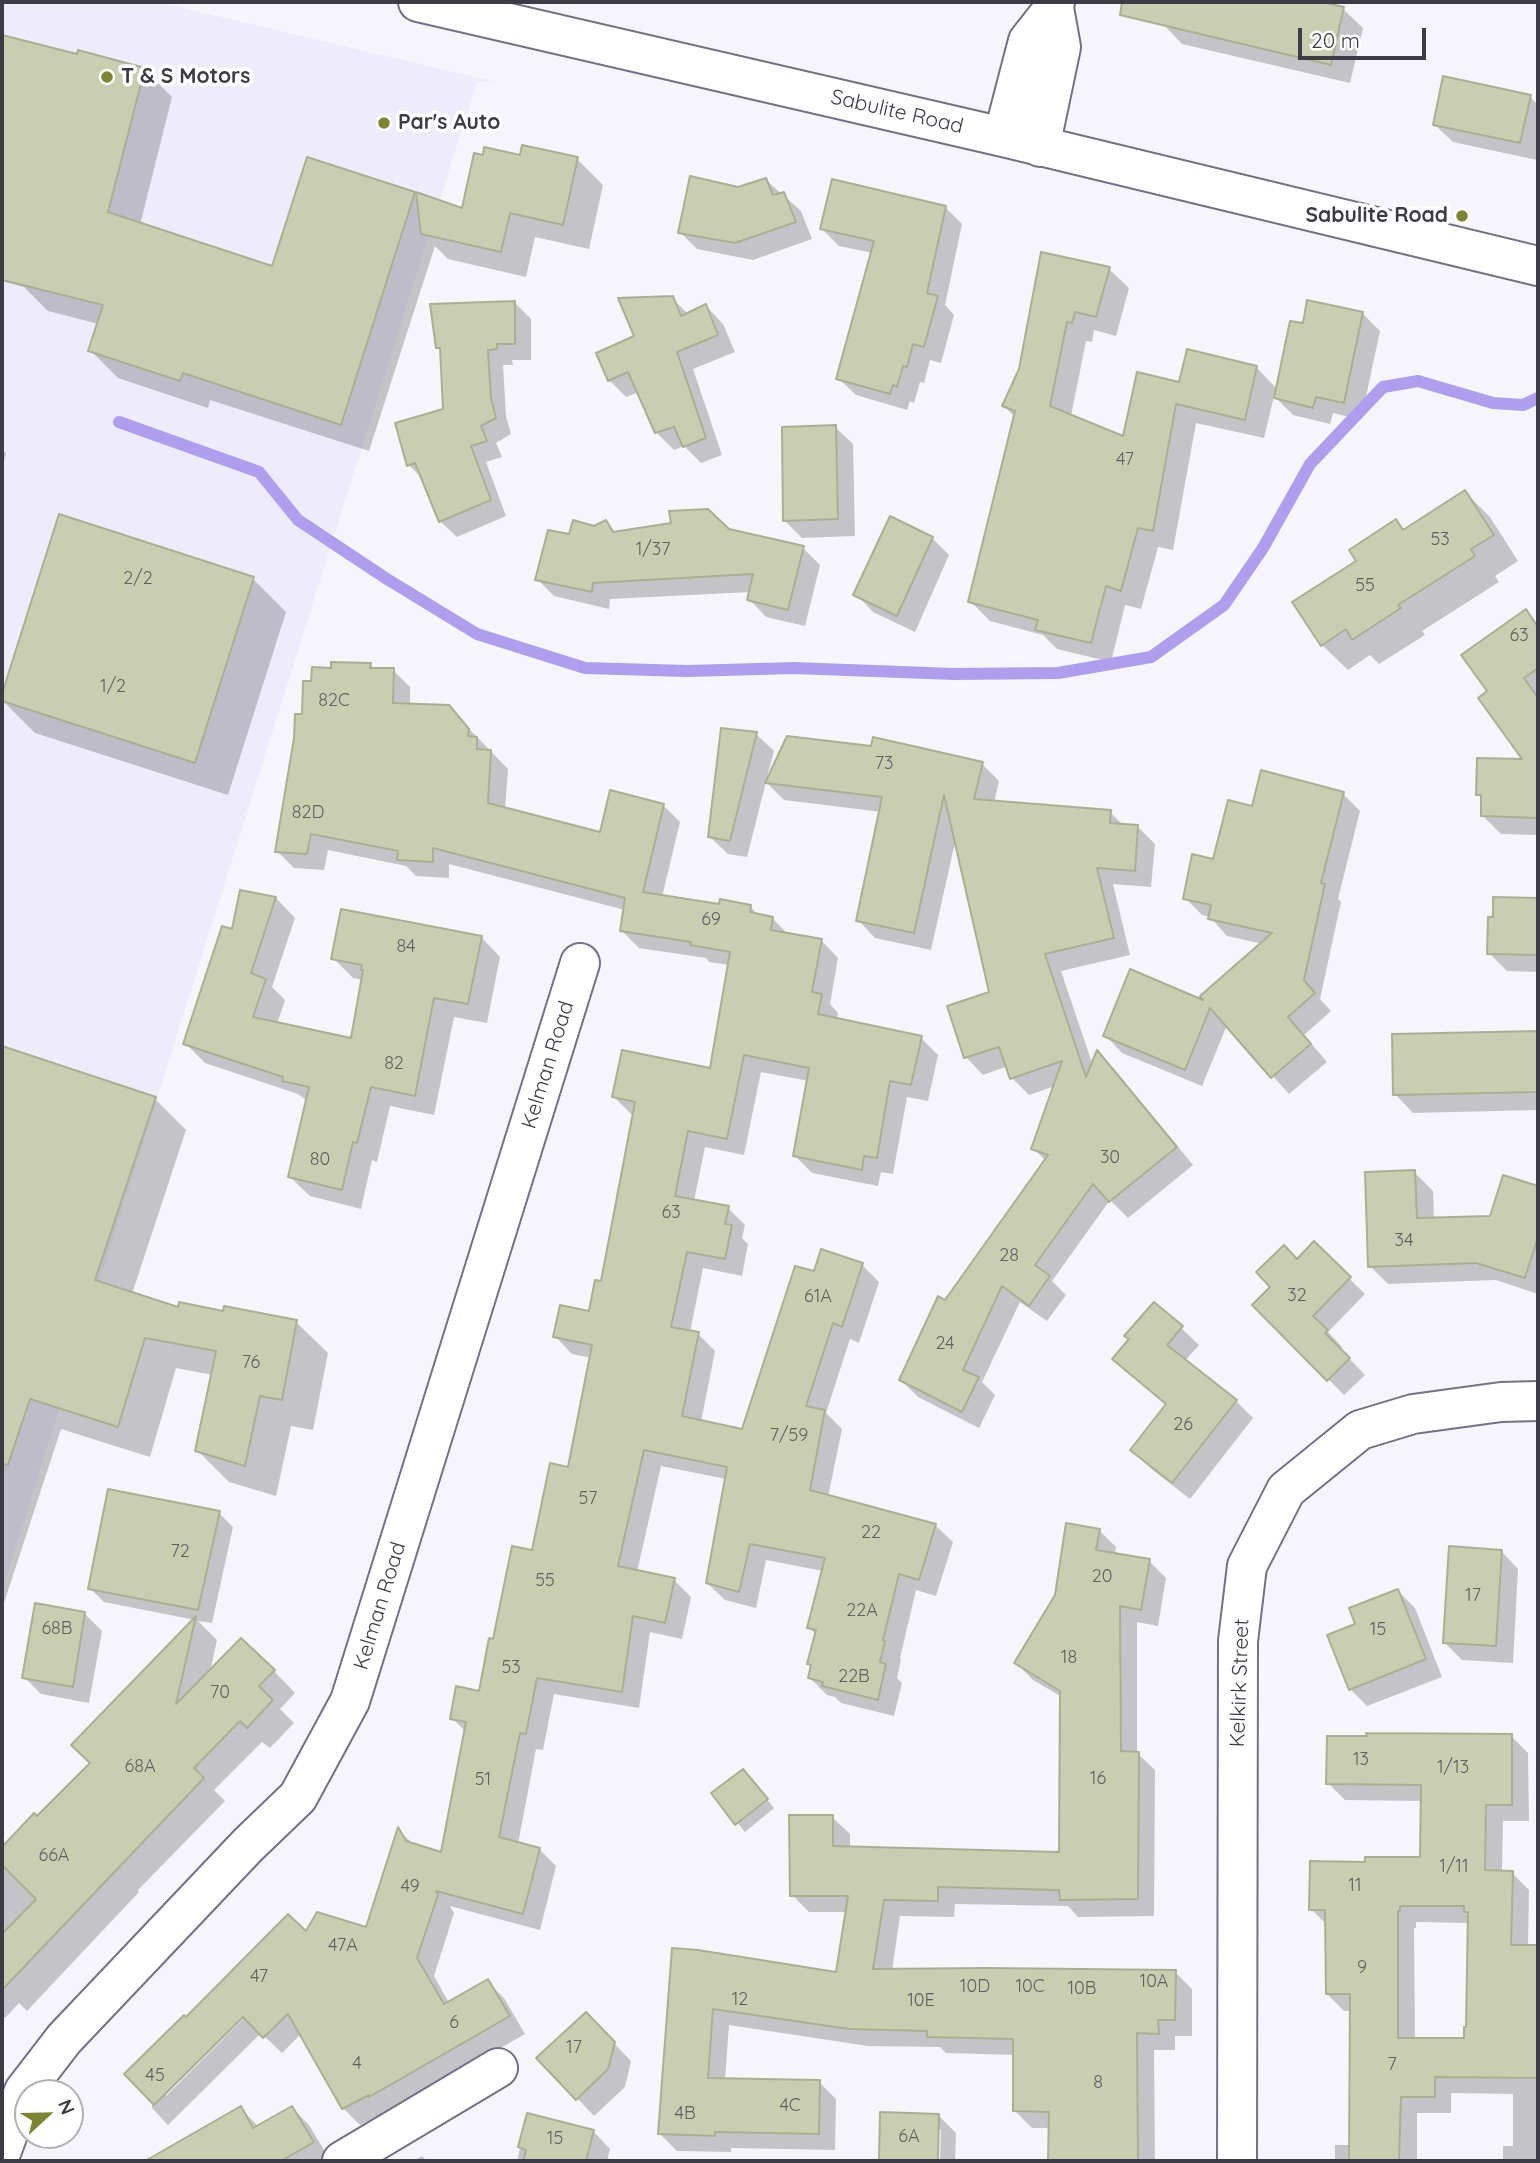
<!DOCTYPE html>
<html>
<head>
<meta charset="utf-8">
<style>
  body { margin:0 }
  #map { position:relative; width:1540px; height:2163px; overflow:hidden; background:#f6f5fb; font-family:Quicksand,sans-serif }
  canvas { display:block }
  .frame { position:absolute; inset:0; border:4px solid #3d3b46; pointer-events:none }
  .north { position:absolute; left:14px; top:2079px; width:70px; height:70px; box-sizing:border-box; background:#fff; border:2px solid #b1b1b5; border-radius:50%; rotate:68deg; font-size:19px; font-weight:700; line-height:28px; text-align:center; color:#3d3b46 }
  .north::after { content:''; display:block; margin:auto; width:24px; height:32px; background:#7c8531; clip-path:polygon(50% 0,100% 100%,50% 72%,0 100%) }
  .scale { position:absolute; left:1298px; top:28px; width:128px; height:32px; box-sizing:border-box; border:4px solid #3d3b46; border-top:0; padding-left:9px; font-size:21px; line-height:24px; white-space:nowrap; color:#3d3b46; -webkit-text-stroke:5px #fff; paint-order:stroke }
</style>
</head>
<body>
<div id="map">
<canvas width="1540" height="2163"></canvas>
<div class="frame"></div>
<div class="north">N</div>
<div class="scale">20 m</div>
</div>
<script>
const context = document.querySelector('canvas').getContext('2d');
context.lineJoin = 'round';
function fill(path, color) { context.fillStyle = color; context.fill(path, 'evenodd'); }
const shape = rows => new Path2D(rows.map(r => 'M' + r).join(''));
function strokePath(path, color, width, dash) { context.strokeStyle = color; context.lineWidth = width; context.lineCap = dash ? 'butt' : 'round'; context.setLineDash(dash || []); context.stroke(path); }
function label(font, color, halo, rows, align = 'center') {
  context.font = font + ' Quicksand,sans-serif'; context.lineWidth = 7; context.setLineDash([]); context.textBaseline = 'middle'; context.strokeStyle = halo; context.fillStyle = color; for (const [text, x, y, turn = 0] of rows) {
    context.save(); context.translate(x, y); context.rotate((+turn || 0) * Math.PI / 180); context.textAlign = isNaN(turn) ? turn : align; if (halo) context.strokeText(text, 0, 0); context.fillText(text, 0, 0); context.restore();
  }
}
const built = shape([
  [2,2,158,2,496,82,477,82,2,1591]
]);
const shadow = shape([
  [1168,2,1314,2,1343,9,1363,28,1350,83,1182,44,1163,24],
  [2,37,78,57,144,69,172,97,140,225,273,268,308,159,414,194,418,197,463,210,522,157,577,159,603,185,589,249,535,237,526,277,448,259,435,246,369,451,210,400,208,408,118,378,90,350,99,324,48,311,24,287,2,281],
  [1530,97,1538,105,1537,160,1453,142,1435,125],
  [766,180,801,211,812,239,753,260,697,249,680,232,739,189],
  [945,207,962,224,945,305,954,315,941,363,930,360,924,383,920,382,914,403,910,401,907,410,856,395,838,378,873,253,839,246,822,229],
  [1109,269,1129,288,1116,336,1094,330,1092,342,1086,341,1071,416,1124,439,1181,384,1256,367,1277,389,1304,325,1363,314,1380,331,1361,420,1333,413,1330,424,1293,415,1274,396,1264,438,1196,423,1173,550,1158,547,1141,609,1125,605,1111,662,1057,649,1043,635,990,621,970,601,1015,417,1004,406,1020,369],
  [672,298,688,314,706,306,723,324,735,352,693,369,722,455,701,463,684,446,674,450,656,432,639,392,626,397,609,380,637,337],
  [515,303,531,319,531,360,512,360,513,365,503,365,506,416,511,434,496,443,502,457,486,462,506,516,457,537,440,521,424,480,409,465,445,411,442,352,437,347],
  [835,427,853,444,855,536,802,538,785,521],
  [2,450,6,453,2,470],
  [1465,492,1490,517,1518,561,1495,576,1499,582,1422,631,1425,635,1379,664,1370,655,1348,670,1322,645,1358,561,1396,522,1405,531],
  [61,516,253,579,286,612,228,795,35,733,2,700],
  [606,522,617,534,673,524,728,530,803,548,820,565,805,626,766,617,749,599,751,592,610,599,609,609,554,596,537,579,570,536],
  [932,538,949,555,915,632,873,612,856,594],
  [1525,611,1538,624,1538,835,1501,834,1483,816,1483,800,1478,794,1525,761,1490,691],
  [370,664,375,670,393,670,410,687,410,705,448,707,508,769,505,809,601,834,663,805,680,822,662,897,720,906,750,906,759,916,772,918,789,935,821,940,838,958,830,1004,838,1013,837,1020,921,1038,938,1055,928,1101,907,1097,893,1174,881,1172,878,1186,812,1173,795,1156,809,1081,761,1072,744,1155,705,1147,694,1201,728,1208,745,1225,742,1238,748,1244,742,1276,703,1268,690,1332,698,1334,715,1351,701,1422,743,1431,815,1274,862,1265,879,1282,859,1343,850,1339,826,1413,842,1429,828,1497,935,1525,953,1542,936,1596,916,1590,900,1658,901,1659,897,1678,902,1683,894,1716,841,1703,835,1697,827,1695,810,1678,812,1666,809,1664,816,1635,809,1627,823,1571,766,1560,756,1608,725,1600,707,1583,726,1479,661,1466,637,1572,674,1580,691,1597,682,1639,650,1632,639,1708,554,1694,543,1750,536,1749,518,1844,539,1849,556,1866,540,1930,450,1906,454,1913,434,1976,449,2003,487,1981,504,1998,525,2034,388,2113,386,2112,360,2125,343,2108,301,2034,282,2053,261,2033,168,2125,152,2108,150,2050,186,2020,306,1934,367,1929,399,1830,414,1845,443,1855,466,1732,452,1718,480,1693,494,1641,569,1469,592,1358,572,1354,555,1336,590,1313,603,1284,635,1115,631,1114,614,1097,711,1070,729,965,709,962,706,958,639,948,622,931,625,910,449,864,449,878,416,876,406,866,328,850,324,870,294,868,277,851,312,683,332,670],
  [248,2009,250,2012,166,2096,166,2091],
  [756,734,774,751,766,781,982,764,999,781,994,803,1110,812,1124,826,1138,827,1155,844,1151,887,1113,884,1130,955,1061,971,1093,1066,1098,1053,1114,1069,1193,1165,1128,1218,1110,1200,1052,1281,1066,1295,1047,1321,1020,1302,982,1382,995,1395,979,1428,918,1397,901,1380,946,1302,1046,1161,1033,1148,1055,1086,1029,1095,1012,1078,1008,1066,983,1075,966,1057,991,993,956,838,931,950,875,938,858,920,881,812,784,800,766,782,747,857,728,854,710,837],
  [1343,794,1360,811,1338,899,1341,902,1320,999,1331,1011,1304,1035,1327,1062,1289,1094,1227,1025,1202,1086,1122,1053,1105,1035,1209,1004,1263,944,1227,936,1210,917,1202,915,1185,898,1253,808],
  [1538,859,1538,972,1507,971,1489,953,1538,899],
  [241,892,276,898,295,918,272,987,285,1000,277,1024,352,1040,363,980,353,978,333,958,481,937,500,957,487,1023,454,1017,434,1115,390,1106,377,1162,372,1160,361,1209,310,1196,290,1177,307,1101,298,1094,205,1063,185,1043,233,932],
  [1538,1032,1538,1110,1413,1113,1395,1094,1394,1035],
  [2,1047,155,1099,186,1130,132,1294,180,1310,296,1322,328,1353,313,1430,291,1426,276,1496,229,1482,197,1450,213,1375,176,1368,150,1457,61,1429,2,1609],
  [1414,1172,1433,1191,1434,1219,1491,1217,1535,1187,1538,1178,1538,1294,1496,1280,1388,1284,1370,1266],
  [1314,1244,1365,1294,1328,1332,1342,1347,1340,1349,1365,1375,1344,1395,1255,1305],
  [1181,1328,1199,1345,1185,1361,1236,1401,1253,1418,1190,1499,1149,1467,1132,1450,1167,1405,1115,1358],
  [219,1513,233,1527,212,1623,198,1621,217,1640,210,1672,274,1671,295,1693,280,1709,294,1723,270,1748,262,1742,214,1790,225,1801,138,1890,139,1892,27,2011,19,2003,5,2018,2,2015,2,1849,34,1816,37,1818,92,1763,195,1620,104,1602,90,1588],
  [1099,1530,1116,1547,1115,1555,1149,1561,1166,1578,1158,1626,1137,1622,1137,1753,1155,1770,1154,1916,1078,1917,1068,1906,955,1904,954,1917,900,1916,892,1971,1175,1972,1192,1989,1192,2036,1175,2036,1175,2050,1154,2050,1155,2161,1050,2161,1050,2128,1032,2128,1015,2111,1015,2055,946,2053,940,2047,868,2046,729,2025,725,2080,819,2082,836,2099,835,2150,731,2148,731,2152,677,2151,660,2134,673,1950,837,1974,847,1912,809,1912,792,1895,832,1817,850,1834,850,1848,1060,1854,1062,1697,1033,1680,1016,1663],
  [1501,1551,1518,1569,1513,1663,1462,1660,1445,1643],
  [1398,1591,1415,1608,1442,1677,1367,1706,1350,1689,1357,1625],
  [85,1614,102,1631,89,1703,41,1694,24,1677],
  [1511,1736,1528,1753,1529,1821,1503,1821,1502,1872,1512,1873,1529,1890,1528,1946,1538,1947,1538,2161,1503,2161,1503,2146,1513,2146,1513,2094,1451,2093,1451,2113,1417,2113,1417,2161,1335,2161,1335,2145,1351,2145,1352,2011,1344,2011,1327,1994,1327,1925,1311,1909,1366,1864,1422,1859,1422,1801,1345,1800,1328,1783],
  [1416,1922,1470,1923,1466,2040,1415,2040,1414,1928,1416,1928],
  [751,1780,774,1808,745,1832,714,1794],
  [586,2014,631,2061,625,2087,594,2116,539,2058],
  [240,2108,259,2127,292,2108,309,2125,330,2160,204,2161,190,2137],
  [882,2114,938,2115,956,2133,955,2161,940,2161,941,2130,937,2130,936,2161,881,2161],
  [528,2115,593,2131,610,2149,607,2161,517,2161],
  [422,2156,427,2161,414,2161]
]);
const stream = shape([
  [119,422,259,472,298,520,387,579,477,634,585,668,687,671,794,668,954,674,1058,673,1151,657,1224,605,1263,548,1310,464,1383,387,1418,381,1493,403,1523,405,1538,398]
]);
const building = shape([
  [1122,2,1322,2,1344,7,1331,65,1120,15,1122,2],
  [2,35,77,54,78,50,145,68,108,212,272,266,307,157,415,192,341,425,183,373,180,381,88,351,103,305,2,280,2,35],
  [1443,76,1531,95,1520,143,1433,125,1443,76],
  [522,145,578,157,563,225,510,213,501,252,421,234,416,192,462,208,474,153,483,155,484,147,520,155,522,145],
  [690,176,738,187,766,178,773,195,784,192,796,222,735,243,678,233,690,176],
  [832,179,946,206,927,293,938,296,924,347,913,344,907,367,903,366,897,387,893,385,890,394,836,379,874,241,820,229,832,179],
  [1041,252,1110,267,1096,317,1075,312,1072,323,1067,322,1050,406,1123,436,1137,372,1179,382,1187,349,1257,366,1245,420,1176,404,1153,531,1138,528,1121,591,1106,586,1091,643,1035,630,1038,620,968,602,1015,411,1002,406,1019,369,1041,252],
  [673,296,681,316,706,304,718,335,677,352,706,438,683,447,674,427,655,433,628,372,608,381,596,353,634,336,618,298,673,296],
  [1307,300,1363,312,1344,403,1316,397,1313,408,1274,398,1290,321,1303,323,1307,300],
  [515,301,515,344,497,344,497,349,488,350,491,398,496,418,481,426,487,441,471,446,491,500,439,522,415,463,407,466,395,423,443,409,440,348,436,348,430,304,515,301],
  [836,425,838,519,783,521,782,427,836,425],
  [1465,490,1494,535,1471,549,1475,556,1398,605,1401,608,1352,640,1346,629,1321,646,1292,602,1356,561,1349,550,1396,519,1403,530,1465,490],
  [708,509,729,529,804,546,788,610,747,600,753,574,593,583,592,592,535,580,548,530,569,534,573,520,594,526,606,520,613,532,671,523,669,511,708,509],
  [59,514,254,577,195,763,2,701,2,694,59,514],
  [890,516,933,537,897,616,853,595,890,516],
  [1526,609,1538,627,1538,668,1524,678,1538,698,1538,818,1481,816,1481,795,1476,795,1477,758,1522,759,1478,698,1487,691,1461,655,1526,609],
  [331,662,371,663,370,668,394,668,393,703,449,705,469,729,468,736,477,737,477,749,491,750,488,803,600,832,610,790,664,804,643,892,719,904,720,899,751,905,750,912,773,917,771,930,822,939,812,992,822,994,818,1014,922,1036,911,1085,890,1081,877,1158,864,1156,862,1170,793,1156,809,1068,744,1055,727,1139,688,1131,675,1196,729,1206,725,1224,732,1225,725,1259,687,1252,671,1327,699,1332,682,1416,742,1429,795,1266,814,1271,821,1249,863,1263,842,1327,833,1323,806,1406,825,1410,810,1490,936,1524,919,1580,899,1574,883,1640,885,1641,880,1662,886,1664,878,1700,822,1686,823,1682,808,1678,811,1665,807,1664,816,1630,807,1628,825,1558,750,1544,739,1592,706,1583,727,1467,644,1450,618,1566,675,1578,665,1623,633,1616,622,1692,537,1678,526,1734,520,1733,499,1837,540,1848,523,1914,436,1891,438,1895,417,1958,444,2004,488,1979,510,2016,369,2097,369,2095,342,2109,288,2014,263,2038,243,2017,154,2105,124,2074,184,2015,186,2017,288,1914,306,1931,317,1912,366,1927,398,1827,406,1841,441,1852,466,1722,450,1719,456,1686,479,1691,489,1638,493,1639,512,1546,532,1550,550,1463,568,1467,592,1345,553,1337,560,1305,589,1311,595,1280,601,1281,635,1102,612,1097,622,1050,710,1068,730,952,690,945,691,942,620,931,625,898,433,848,433,862,397,860,398,851,311,834,307,854,275,852,294,738,295,714,302,714,303,681,311,681,312,667,331,668,331,662],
  [721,728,757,732,730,841,708,837,721,728],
  [787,736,871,746,873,737,983,762,974,799,1111,810,1110,823,1138,825,1135,871,1097,868,1114,938,1045,954,1086,1077,1097,1050,1177,1147,1109,1202,1093,1184,1035,1265,1050,1276,1029,1306,1002,1286,963,1370,979,1377,962,1412,899,1380,938,1296,945,1300,1048,1155,1031,1149,1062,1061,1010,1079,999,1047,964,1058,947,1006,989,992,944,795,914,933,856,921,882,797,765,783,787,736],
  [1261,770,1344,792,1321,883,1325,884,1304,980,1315,993,1288,1017,1311,1044,1271,1078,1210,1008,1185,1070,1103,1036,1130,969,1203,1000,1200,996,1272,933,1208,919,1211,905,1183,899,1192,854,1213,859,1228,800,1252,806,1261,770],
  [240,890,276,897,251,973,266,979,253,1017,351,1038,363,970,361,970,362,965,331,959,341,909,482,936,468,1004,434,998,415,1096,371,1087,357,1143,353,1142,342,1190,288,1177,309,1087,282,1081,283,1077,183,1044,222,926,232,929,240,890],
  [1493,897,1538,898,1538,955,1487,954,1488,917,1493,917,1493,897],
  [1538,1031,1538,1092,1393,1095,1392,1034,1538,1031],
  [2,1046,156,1097,95,1280,178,1307,179,1302,223,1311,224,1306,297,1320,282,1400,260,1396,245,1466,195,1451,216,1351,145,1338,118,1427,30,1399,8,1465,2,1464,2,1046],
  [1415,1170,1417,1218,1490,1216,1503,1175,1538,1186,1538,1237,1525,1278,1476,1263,1368,1267,1365,1172,1415,1170],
  [1314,1241,1351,1277,1313,1316,1328,1330,1325,1333,1350,1358,1327,1381,1252,1305,1270,1287,1256,1272,1284,1245,1297,1259,1314,1241],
  [1154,1302,1183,1326,1167,1345,1237,1400,1172,1483,1130,1450,1166,1404,1112,1359,1129,1339,1124,1336,1154,1302],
  [108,1489,220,1511,198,1610,88,1589,108,1489],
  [1066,1523,1100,1529,1096,1550,1150,1559,1141,1610,1120,1606,1121,1751,1139,1752,1138,1899,1060,1900,1059,1890,938,1887,938,1901,884,1900,873,1969,986,1968,1176,1970,1175,2020,1158,2020,1159,2034,1137,2033,1138,2161,1048,2161,1049,2112,1013,2111,1013,2039,927,2037,927,2031,849,2029,713,2009,708,2078,820,2080,819,2134,715,2132,715,2136,658,2134,672,1948,698,1950,836,1972,848,1896,790,1896,789,1815,833,1815,833,1846,1059,1852,1060,1691,1014,1663,1055,1595,1066,1523],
  [1449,1546,1502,1550,1496,1646,1443,1643,1449,1546],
  [1398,1589,1426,1659,1349,1690,1327,1635,1355,1624,1349,1608,1398,1589],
  [35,1603,85,1612,73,1687,22,1678,35,1603],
  [196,1616,176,1704,241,1638,275,1670,259,1686,273,1700,247,1728,240,1721,194,1768,204,1778,2,1990,2,1934,36,1899,2,1865,2,1847,34,1813,37,1816,90,1763,71,1745,196,1616],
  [1366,1733,1512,1734,1512,1805,1486,1805,1485,1870,1513,1871,1511,1945,1538,1945,1538,2078,1435,2077,1435,2097,1401,2097,1399,2161,1349,2161,1350,1994,1326,1994,1325,1910,1309,1910,1310,1861,1365,1862,1365,1857,1420,1857,1421,1785,1326,1784,1327,1736,1367,1736,1366,1733],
  [1400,1906,1464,1906,1464,1912,1468,1912,1466,2027,1464,2027,1464,2038,1398,2038,1398,1911,1400,1911,1400,1906],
  [743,1769,768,1799,735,1825,711,1793,743,1769],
  [586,2012,615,2042,608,2069,576,2100,536,2058,586,2012],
  [241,2106,253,2128,292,2106,314,2142,281,2161,145,2161,241,2106],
  [880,2112,939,2114,938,2161,879,2161,880,2112],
  [527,2113,594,2130,586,2161,523,2161,526,2150,518,2147,527,2113]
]);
const minor = shape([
  [2,2150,24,2091,64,2039,248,1845,298,1797,350,1701,580,963],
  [342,2161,498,2068],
  [1237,2161,1238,1641,1247,1566,1286,1490,1360,1430,1413,1414,1501,1402,1538,1401]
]);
const tertiary = shape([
  [418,2,1003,137,1538,266],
  [1003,137,1028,41,1054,8],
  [1040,147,1061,47,1054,8,1055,2]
]);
const markers = [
  [107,77,7,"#7c8531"],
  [384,123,7,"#7c8531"],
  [1462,216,7,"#7c8531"]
];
const numberNames = [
  ["47",1125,460],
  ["53",1440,540],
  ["1/37",653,550],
  ["2/2",138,579],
  ["55",1365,586],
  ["63",1519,636],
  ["1/2",113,687],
  ["82C",334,701],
  ["73",884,764],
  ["82D",308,813],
  ["69",711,920],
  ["84",406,947],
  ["82",394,1064],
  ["30",1110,1158],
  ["80",320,1160],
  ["63",671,1213],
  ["34",1404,1241],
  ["28",1009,1256],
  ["32",1297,1296],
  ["61A",818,1297],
  ["24",945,1344],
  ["76",251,1363],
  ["26",1183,1425],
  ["7/59",789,1436],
  ["57",588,1499],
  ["22",871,1533],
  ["72",180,1552],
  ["20",1102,1577],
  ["55",545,1581],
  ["17",1473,1596],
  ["22A",862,1611],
  ["68B",57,1629],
  ["15",1378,1630],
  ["18",1069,1658],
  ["53",511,1668],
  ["22B",854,1677],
  ["70",220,1693],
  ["13",1361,1760],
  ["68A",140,1767],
  ["1/13",1453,1768],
  ["16",1098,1779],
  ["51",483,1780],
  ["66A",54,1856],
  ["1/11",1454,1867],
  ["11",1355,1886],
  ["49",410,1887],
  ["47A",343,1946],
  ["9",1362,1968],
  ["47",259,1977],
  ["10A",1154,1982],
  ["10D",975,1987],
  ["10C",1030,1987],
  ["10B",1082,1989],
  ["12",740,2000],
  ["10E",921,2001],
  ["6",454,2023],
  ["17",574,2048],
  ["4",357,2064],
  ["7",1392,2065],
  ["45",155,2076],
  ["8",1098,2083],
  ["4C",790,2106],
  ["4B",685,2114],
  ["6A",909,2137],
  ["15",555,2139]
];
const poiNames = [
  ["T & S Motors",121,77],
  ["Par's Auto",398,123],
  ["Sabulite Road",1448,216,"right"]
];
const streetNames = [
  ["Sabulite Road",897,112,13],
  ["Kelman Road",548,1065,-73],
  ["Kelman Road",380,1606,-73],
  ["Kelkirk Street",1240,1683,-88]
];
fill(built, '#eeecfb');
fill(shadow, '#0003');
strokePath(stream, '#af9eed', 12);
fill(building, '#caceb1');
strokePath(building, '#aaaf92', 2);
strokePath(minor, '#75708a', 42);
strokePath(tertiary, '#75708a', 42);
strokePath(minor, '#fff', 38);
strokePath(tertiary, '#fff', 38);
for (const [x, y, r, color] of markers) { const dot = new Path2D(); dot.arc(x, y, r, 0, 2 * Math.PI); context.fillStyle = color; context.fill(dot); strokePath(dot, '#fff', 2.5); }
label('18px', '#606061', null, numberNames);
label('bold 21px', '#3d3b46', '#fff', poiNames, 'left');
label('21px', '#3d3b46', '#fff', streetNames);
</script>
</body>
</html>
